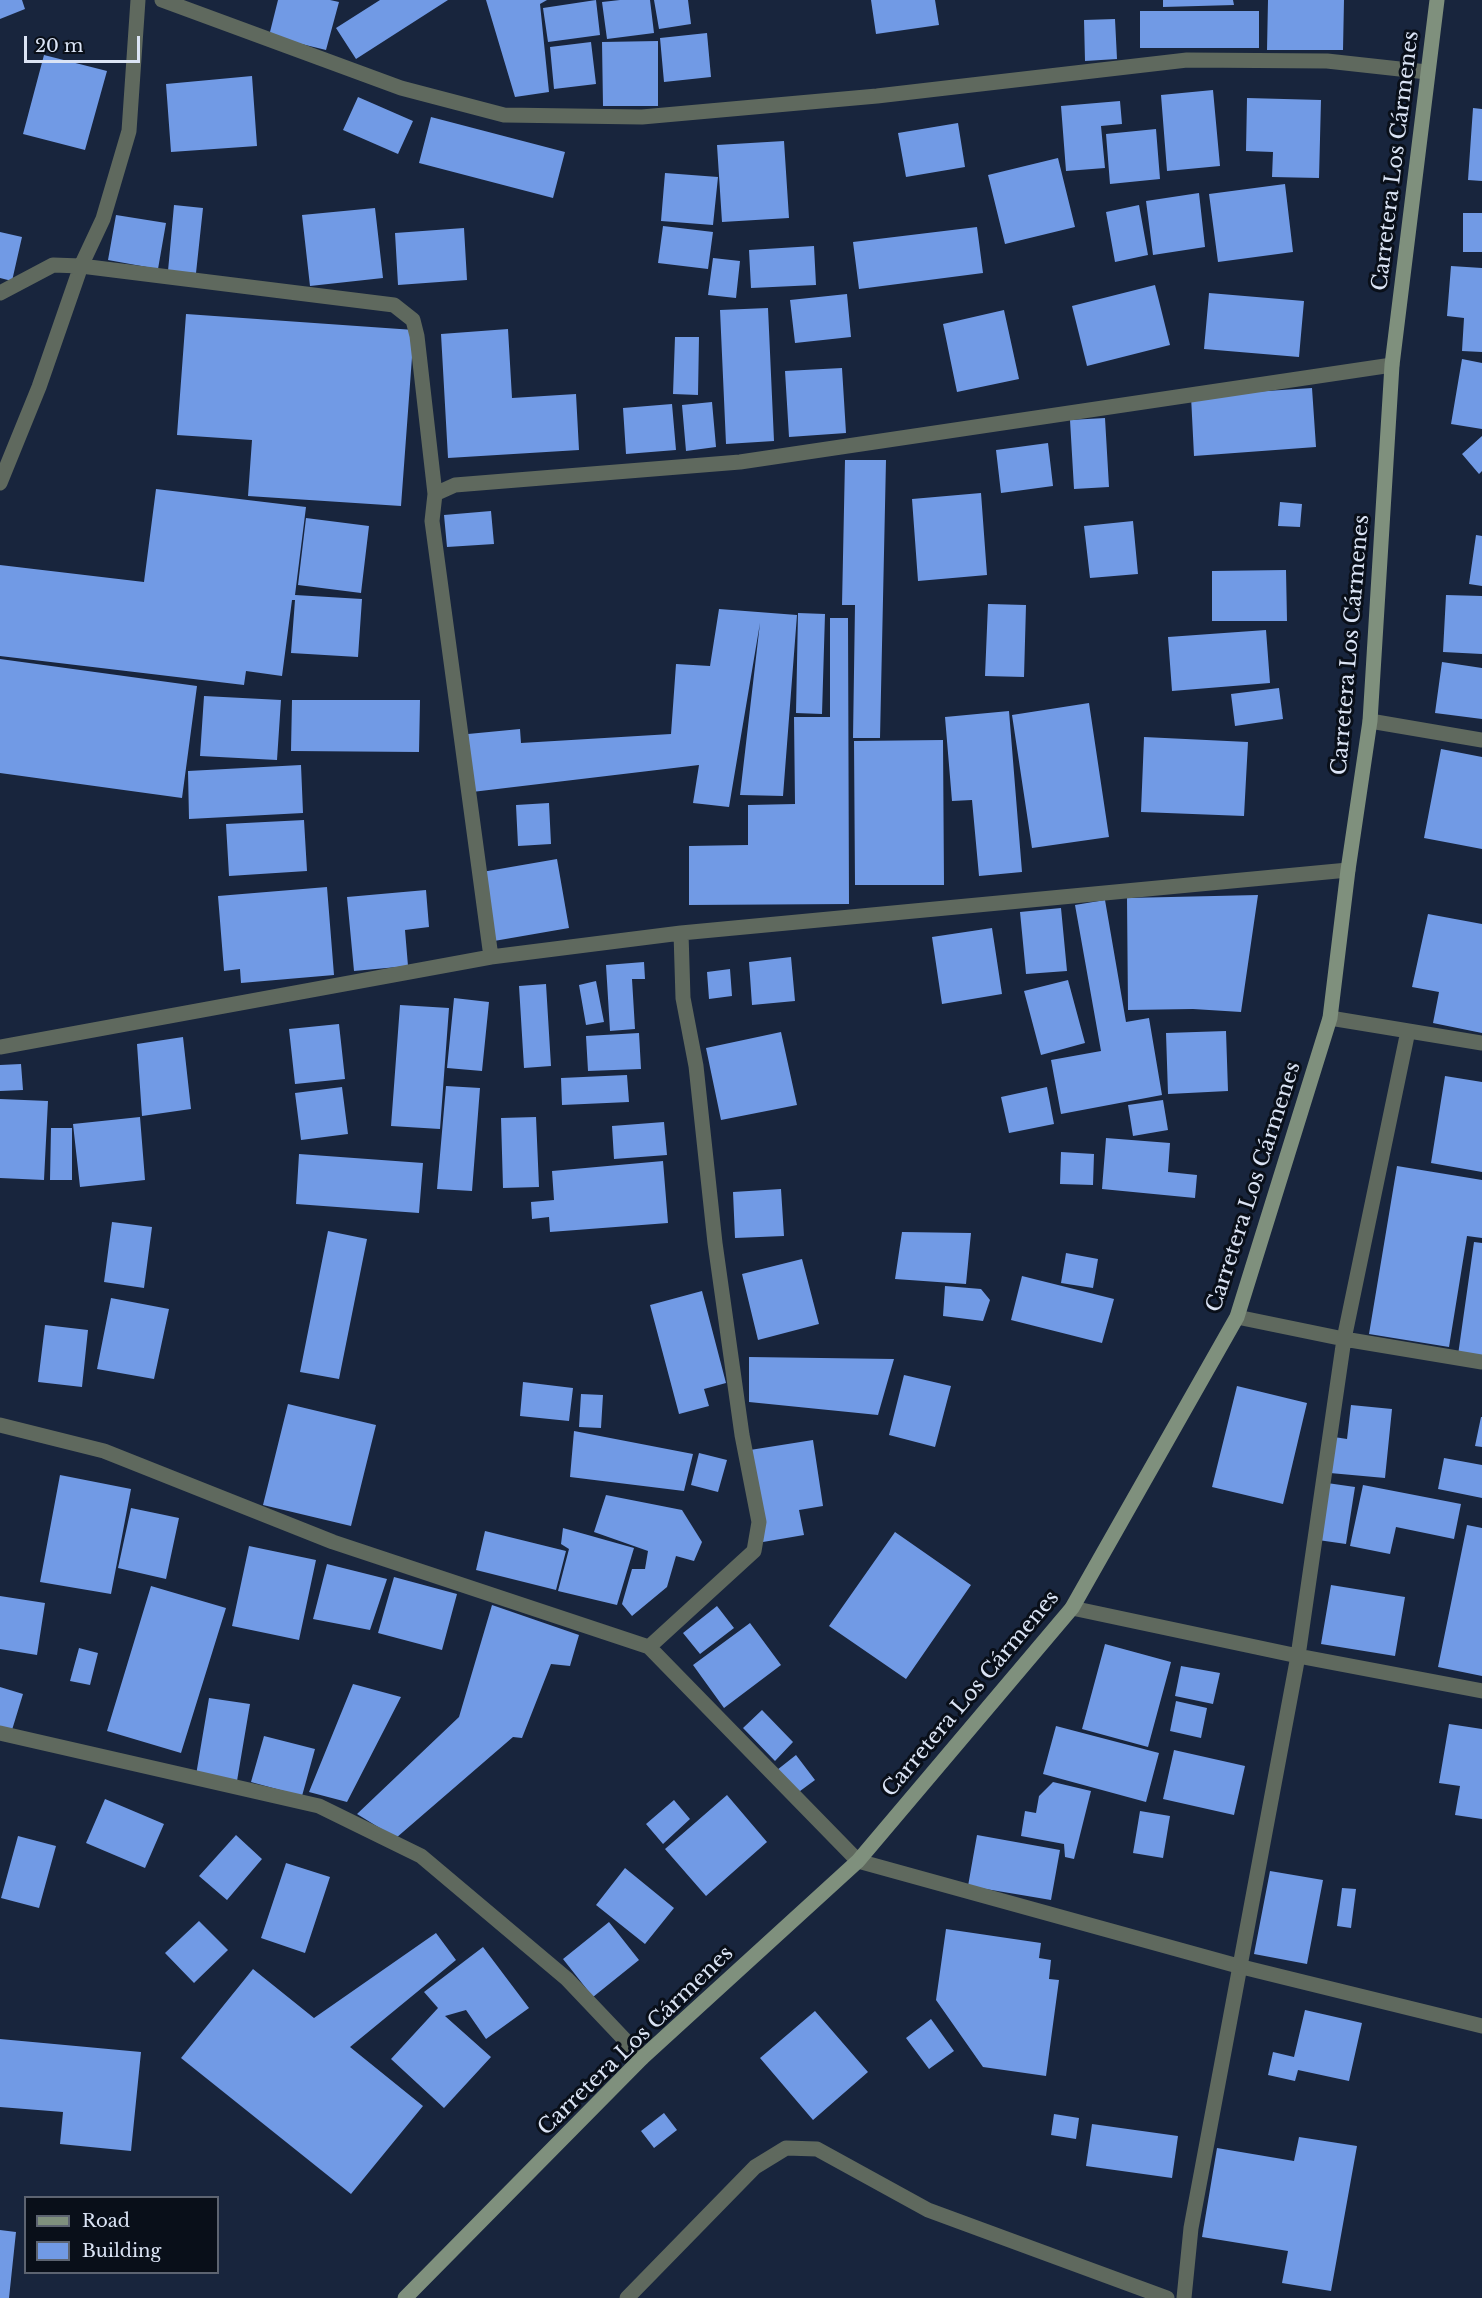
<!DOCTYPE html>
<html>
<head>
<meta charset="utf-8">
<style>
  body { margin:0 }
  #map { position:relative; width:1482px; height:2298px; overflow:hidden; background:#18253d; font-family:"Libre Baskerville",serif }
  canvas { display:block }
  .legend { position:absolute; left:24px; top:2196px; width:195px; height:78px; box-sizing:border-box; background:#090f19; border:2px solid #5d6471; margin:0; padding:8px 10px; list-style:none; font-size:18px; color:#dbe4f5 }
  .legend li { display:flex; align-items:center; gap:12px; height:30px }
  .legend b { width:30px; border:2px solid #5d6471 }
  .scale { position:absolute; left:24px; top:36px; width:116px; height:27px; box-sizing:border-box; border:3px solid #dbe4f5; border-top:0; padding-left:8px; font-size:18px; line-height:21px; white-space:nowrap; color:#dbe4f5; -webkit-text-stroke:4px #090f19; paint-order:stroke }
</style>
</head>
<body>
<div id="map">
<canvas width="1482" height="2298"></canvas>
<ul class="legend">
<li><b style="height:8px;background:#7f907d"></b>Road</li>
<li><b style="height:16px;background:#719ae5"></b>Building</li>
</ul>
<div class="scale">20 m</div>
</div>
<script>
const context = document.querySelector('canvas').getContext('2d');
context.lineJoin = 'round';
function fill(path, color) { context.fillStyle = color; context.fill(path, 'evenodd'); }
const shape = rows => new Path2D(rows.map(r => 'M' + r).join(''));
function strokePath(path, color, width, dash) { context.strokeStyle = color; context.lineWidth = width; context.lineCap = dash ? 'butt' : 'round'; context.setLineDash(dash || []); context.stroke(path); }
function label(font, color, halo, rows, align = 'center') {
  context.font = font + ' "Libre Baskerville",serif'; context.lineWidth = 6; context.setLineDash([]); context.textBaseline = 'middle'; context.strokeStyle = halo; context.fillStyle = color; for (const [text, x, y, turn = 0] of rows) {
    context.save(); context.translate(x, y); context.rotate((+turn || 0) * Math.PI / 180); context.textAlign = isNaN(turn) ? turn : align; if (halo) context.strokeText(text, 0, 0); context.fillText(text, 0, 0); context.restore();
  }
}
const building = shape([
  [0,0,22,0,25,9,0,19],
  [278,0,330,0,339,2,326,50,269,36],
  [380,0,448,0,356,59,336,28],
  [486,0,547,0,540,4,549,92,515,97],
  [596,0,600,35,548,42,543,8],
  [620,0,650,0,654,33,607,39,602,2],
  [654,0,688,0,691,24,659,29],
  [871,0,935,0,939,25,876,34],
  [1163,0,1233,0,1234,5,1163,7],
  [1268,0,1344,0,1343,50,1267,50],
  [1140,11,1259,11,1259,48,1140,48],
  [1115,19,1117,59,1085,61,1084,20],
  [707,33,711,77,664,82,660,38],
  [658,41,658,106,603,106,602,42],
  [591,42,596,84,554,89,550,47],
  [44,55,107,71,85,150,23,134],
  [252,76,257,146,171,152,166,84],
  [1213,90,1220,166,1167,171,1161,95],
  [358,97,413,121,398,154,343,130],
  [1247,98,1321,100,1319,178,1272,177,1273,152,1246,151],
  [1120,101,1122,124,1101,126,1105,168,1066,171,1061,106],
  [1473,108,1482,109,1482,181,1468,180],
  [431,117,565,152,553,198,419,163],
  [958,123,965,167,906,177,898,133],
  [1156,129,1160,179,1110,184,1106,134],
  [784,141,789,218,722,222,717,145],
  [1058,158,1075,227,1005,244,988,175],
  [665,173,718,177,713,225,661,221],
  [1285,184,1293,252,1218,262,1209,194],
  [1199,193,1205,247,1153,255,1146,201],
  [174,205,203,208,196,273,168,271],
  [1139,205,1148,255,1115,262,1106,212],
  [375,208,383,278,310,286,302,215],
  [1463,213,1482,213,1482,252,1463,252],
  [116,215,166,223,158,269,108,260],
  [663,226,713,232,708,269,658,263],
  [977,227,983,273,859,289,853,242],
  [464,228,467,280,398,285,395,233],
  [0,232,22,237,12,281,0,278],
  [814,246,816,285,751,288,749,250],
  [713,258,740,261,736,298,708,295],
  [1451,266,1482,268,1482,352,1462,351,1464,318,1447,316],
  [1155,285,1170,345,1087,366,1072,306],
  [1209,293,1304,301,1299,357,1204,349],
  [847,294,851,337,795,343,790,300],
  [768,308,774,441,726,444,720,310],
  [1004,310,1019,379,957,392,943,324],
  [186,314,414,330,401,506,248,496,252,440,177,435],
  [508,329,512,398,576,394,579,450,448,458,441,334],
  [675,337,699,337,698,395,673,394],
  [1462,359,1482,363,1482,429,1451,424],
  [842,368,846,433,789,437,785,371],
  [1312,388,1316,447,1194,456,1191,396],
  [712,402,716,447,686,451,682,405],
  [672,404,676,450,626,454,623,408],
  [1105,418,1109,487,1074,489,1070,420],
  [1482,436,1482,471,1479,474,1462,454],
  [1048,443,1053,486,1001,493,996,450],
  [845,460,886,460,880,738,853,738,855,605,842,605],
  [156,489,306,507,295,595,362,599,358,657,291,653,295,600,292,600,282,676,246,671,244,685,0,656,0,565,144,582],
  [981,493,987,575,918,581,912,499],
  [1280,502,1302,504,1300,527,1278,526],
  [491,511,494,544,447,547,444,515],
  [306,518,369,526,361,593,298,585],
  [1133,521,1138,574,1090,578,1084,526],
  [1476,535,1482,536,1482,586,1469,584],
  [1286,570,1287,621,1212,621,1212,571],
  [1446,595,1482,596,1482,654,1443,652],
  [988,604,1026,605,1024,677,985,676],
  [719,609,797,615,783,796,740,795,760,623,729,807,693,803,699,765,472,792,468,734,520,729,521,743,671,734,676,664,710,666],
  [798,613,825,614,822,714,796,713],
  [830,618,848,618,849,904,689,905,689,846,748,845,748,805,795,804,794,717,830,717],
  [1266,630,1270,683,1172,691,1168,637],
  [0,659,197,686,182,798,0,773],
  [1442,662,1482,668,1482,719,1435,713],
  [1279,688,1283,719,1235,726,1231,694],
  [204,696,281,700,277,760,200,756],
  [292,700,420,700,419,752,291,751],
  [1089,703,1109,837,1032,848,1012,715],
  [1009,711,1022,872,979,876,972,800,952,801,945,717],
  [1144,737,1248,742,1244,816,1141,812],
  [943,740,944,885,855,885,854,741],
  [1441,749,1482,757,1482,849,1424,838],
  [301,765,303,813,189,819,188,771],
  [549,803,551,844,518,846,516,805],
  [304,820,307,871,229,876,226,824],
  [557,859,569,928,494,941,482,872],
  [327,887,334,975,241,983,240,969,224,971,218,896],
  [426,890,429,927,405,930,408,966,354,971,347,897],
  [1258,895,1241,1012,1193,1009,1128,1010,1127,898],
  [1105,900,1126,1022,1149,1018,1162,1095,1061,1114,1051,1060,1101,1051,1075,905],
  [1061,908,1067,971,1026,974,1020,912],
  [1428,914,1482,924,1482,1033,1433,1023,1439,992,1412,987],
  [992,928,1002,994,942,1004,932,937],
  [791,957,795,1001,752,1005,749,962],
  [644,962,645,979,632,979,635,1029,610,1031,606,965],
  [730,969,732,996,709,999,707,972],
  [1068,980,1085,1043,1041,1055,1024,991],
  [596,981,604,1022,586,1025,579,985],
  [546,984,551,1066,524,1068,519,986],
  [454,998,489,1002,482,1071,447,1068],
  [400,1005,449,1008,440,1129,391,1126],
  [339,1024,345,1079,295,1084,289,1029],
  [1226,1031,1228,1091,1168,1094,1166,1033],
  [781,1032,797,1105,721,1120,706,1048],
  [639,1033,641,1069,588,1071,586,1036],
  [183,1037,191,1109,142,1116,137,1044],
  [21,1064,23,1090,0,1091,0,1065],
  [627,1075,629,1102,562,1105,561,1078],
  [1445,1076,1482,1082,1482,1172,1431,1163],
  [446,1086,480,1088,472,1191,437,1189],
  [342,1087,348,1134,301,1140,295,1093],
  [1047,1087,1054,1124,1009,1133,1001,1097],
  [0,1099,48,1101,44,1180,0,1178],
  [1163,1100,1168,1130,1133,1136,1128,1105],
  [140,1117,145,1180,80,1187,73,1124],
  [536,1117,539,1187,503,1188,501,1118],
  [664,1122,667,1155,614,1159,612,1126],
  [51,1128,72,1128,72,1180,50,1180],
  [1106,1138,1170,1143,1168,1172,1197,1175,1195,1198,1102,1189],
  [1061,1152,1094,1154,1093,1185,1060,1184],
  [299,1154,423,1163,419,1213,296,1204],
  [663,1161,668,1223,550,1232,549,1217,532,1219,531,1202,554,1200,552,1171],
  [1397,1166,1482,1180,1482,1238,1467,1236,1449,1347,1369,1334],
  [781,1189,784,1236,735,1238,733,1192],
  [112,1222,152,1227,144,1288,104,1282],
  [328,1231,367,1239,339,1379,300,1372],
  [902,1232,971,1233,966,1284,895,1279],
  [1474,1242,1482,1243,1482,1358,1458,1355],
  [1066,1253,1098,1259,1093,1288,1061,1283],
  [802,1259,819,1324,758,1340,742,1274],
  [1022,1276,1114,1299,1102,1343,1011,1320],
  [945,1286,981,1289,990,1300,983,1321,943,1316],
  [702,1291,726,1383,704,1389,709,1406,679,1414,650,1305],
  [111,1298,169,1309,154,1379,97,1369],
  [45,1325,88,1330,82,1387,38,1382],
  [749,1357,894,1359,878,1415,749,1402],
  [904,1375,951,1386,935,1447,889,1435],
  [523,1382,573,1388,569,1421,520,1416],
  [1237,1386,1307,1403,1283,1504,1212,1487],
  [581,1394,603,1395,601,1428,579,1427],
  [288,1404,376,1425,351,1526,263,1505],
  [1351,1405,1392,1409,1385,1478,1330,1473,1334,1437,1347,1439],
  [1481,1417,1482,1417,1482,1447,1475,1446],
  [574,1431,693,1454,684,1491,570,1477],
  [813,1440,823,1506,799,1510,804,1535,763,1542,750,1450],
  [699,1453,727,1460,718,1492,691,1485],
  [1444,1458,1482,1465,1482,1498,1438,1489],
  [60,1475,131,1489,111,1594,40,1582],
  [1327,1483,1355,1487,1346,1544,1318,1540],
  [1363,1485,1461,1504,1454,1539,1396,1527,1390,1554,1350,1546],
  [606,1495,682,1510,702,1542,694,1561,676,1556,667,1587,632,1616,622,1604,632,1569,645,1569,648,1551,594,1532],
  [131,1508,179,1518,166,1579,118,1568],
  [1467,1525,1482,1528,1482,1676,1438,1667],
  [563,1528,634,1548,617,1605,558,1591,569,1549,561,1544],
  [485,1531,566,1551,556,1590,476,1570],
  [895,1532,971,1585,906,1679,829,1626],
  [249,1546,316,1560,299,1640,232,1626],
  [327,1564,387,1579,370,1630,313,1619],
  [394,1577,457,1594,442,1650,378,1633],
  [1331,1585,1405,1597,1395,1656,1321,1644],
  [151,1586,226,1608,181,1753,107,1731],
  [0,1596,45,1603,37,1655,0,1649],
  [492,1605,579,1635,570,1666,551,1664,522,1738,513,1737,396,1838,357,1814,459,1717],
  [717,1606,734,1628,700,1654,683,1633],
  [750,1623,781,1665,724,1708,693,1665],
  [1105,1644,1171,1662,1148,1747,1082,1729],
  [79,1648,98,1653,90,1685,70,1681],
  [1181,1666,1220,1673,1213,1704,1175,1696],
  [353,1684,401,1697,347,1802,309,1792],
  [0,1687,23,1694,12,1730,0,1727],
  [209,1698,250,1704,237,1781,196,1775],
  [1176,1701,1207,1708,1201,1738,1170,1731],
  [762,1710,793,1742,775,1761,743,1728],
  [1449,1724,1482,1729,1482,1819,1455,1815,1460,1786,1439,1783],
  [1056,1726,1159,1753,1146,1802,1043,1774],
  [264,1736,315,1749,302,1796,251,1782],
  [1174,1750,1245,1766,1234,1815,1163,1799],
  [796,1755,815,1780,796,1794,777,1770],
  [1053,1782,1091,1791,1074,1859,1065,1857,1064,1844,1021,1836,1025,1811,1036,1813,1039,1796],
  [727,1795,767,1842,706,1896,665,1849],
  [105,1799,164,1824,145,1868,86,1843],
  [674,1800,690,1819,663,1844,646,1824],
  [1140,1811,1170,1816,1163,1858,1133,1853],
  [236,1835,262,1859,227,1900,199,1876],
  [977,1835,1060,1850,1051,1900,968,1886],
  [18,1836,56,1846,39,1908,1,1898],
  [286,1863,330,1877,305,1953,261,1938],
  [625,1868,674,1908,645,1944,596,1905],
  [1270,1871,1323,1880,1307,1964,1254,1954],
  [1342,1888,1356,1889,1351,1928,1337,1926],
  [199,1921,228,1950,194,1983,165,1953],
  [609,1922,639,1960,593,1997,563,1959],
  [946,1929,1041,1943,1039,1958,1051,1960,1049,1979,1059,1980,1046,2076,983,2067,936,2000],
  [436,1933,456,1960,350,2047,423,2106,351,2194,181,2058,253,1969,314,2018],
  [483,1947,529,2008,486,2039,466,2010,445,2016,491,2057,444,2108,391,2059,438,2008,424,1992],
  [1305,2010,1362,2023,1349,2081,1298,2070,1295,2081,1268,2075,1273,2052,1294,2057],
  [815,2011,868,2072,813,2120,760,2058],
  [931,2019,954,2051,929,2069,906,2038],
  [0,2039,141,2052,131,2151,60,2144,63,2112,0,2107],
  [664,2113,677,2130,654,2148,641,2131],
  [1054,2114,1079,2118,1076,2139,1051,2135],
  [1092,2124,1178,2136,1172,2178,1086,2166],
  [1299,2137,1357,2146,1331,2291,1282,2283,1288,2251,1202,2237,1217,2148,1294,2161],
  [0,2230,16,2232,9,2298,0,2298]
]);
const street = shape([
  [162,0,401,88,504,115,642,117,877,96,1187,60,1327,61,1427,72],
  [0,293,53,265,81,266,394,305,413,320,417,336,435,494,432,521,491,957],
  [0,483,39,387,81,266,103,219,129,131,138,0],
  [435,494,455,485,740,462,1392,365],
  [1370,721,1482,740],
  [1330,1018,1482,1043],
  [0,1047,491,957,681,933,1348,870],
  [1237,1317,1344,1339,1482,1362],
  [0,1425,104,1451,333,1542,649,1647,858,1861,1238,1966,1482,2026],
  [1072,1608,1298,1656,1482,1691],
  [649,1647,754,1551,759,1522,742,1435,715,1243,696,1066,683,998,681,933],
  [0,1733,319,1806,421,1856,567,1979,642,2058],
  [627,2298,755,2167,786,2148,817,2149,928,2210,1167,2298],
  [1184,2298,1191,2228,1298,1656,1344,1339,1408,1031]
]);
const secondary = shape([
  [405,2298,642,2058,858,1861,1072,1608,1237,1317,1330,1018,1348,870,1370,721,1392,365,1437,0]
]);
const streetNames = [
  ["Carretera Los Cármenes",1396,161,-83],
  ["Carretera Los Cármenes",1351,645,-85],
  ["Carretera Los Cármenes",1254,1187,-72],
  ["Carretera Los Cármenes",971,1694,-50],
  ["Carretera Los Cármenes",636,2041,-44]
];
fill(building, '#719ae5');
strokePath(street, '#5f695e', 15);
strokePath(secondary, '#7f907d', 15);
label('21px', '#dbe4f5', '#090f19', streetNames);
</script>
</body>
</html>
